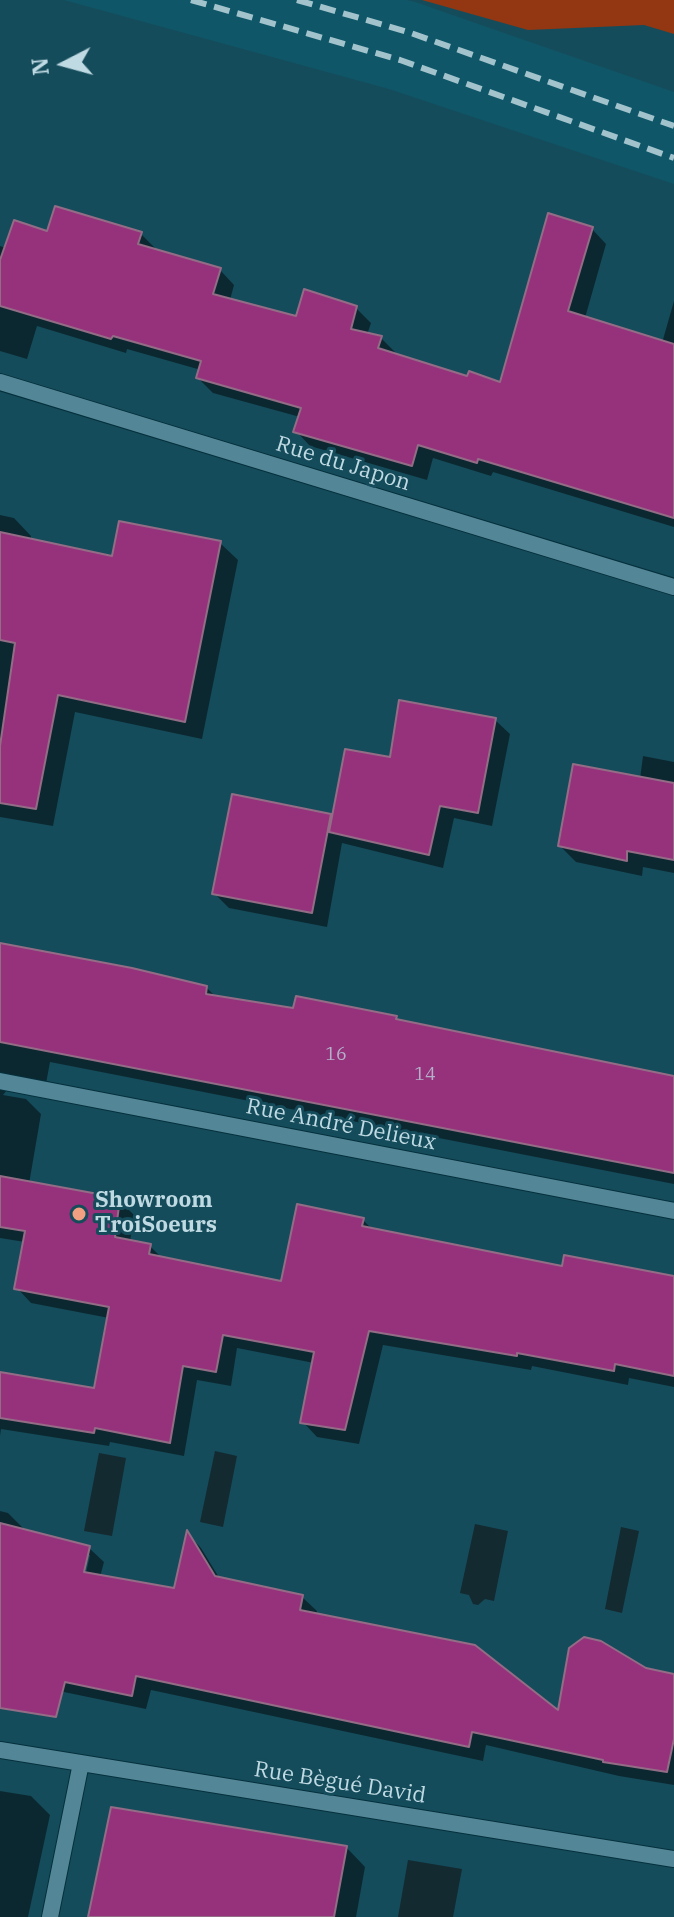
<!DOCTYPE html>
<html>
<head>
<meta charset="utf-8">
<style>
  body { margin:0 }
  #map { position:relative; width:674px; height:1917px; overflow:hidden; background:#154c5b; font-family:"IBM Plex Serif",serif }
  canvas { display:block }
  .north { position:absolute; left:24px; top:24px; width:80px; height:80px; -webkit-text-stroke:6px #154c5b; paint-order:stroke; rotate:264deg; font-size:22px; font-weight:700; line-height:32px; text-align:center; color:#bfdae3 }
  .north::after { content:''; display:block; margin:auto; width:28px; height:36px; background:#bfdae3; clip-path:polygon(50% 0,100% 100%,50% 72%,0 100%) }
</style>
</head>
<body>
<div id="map">
<canvas width="674" height="1917"></canvas>
<div class="north">N</div>
</div>
<script>
const context = document.querySelector('canvas').getContext('2d');
context.lineJoin = 'round';
function fill(path, color) { context.fillStyle = color; context.fill(path, 'evenodd'); }
const shape = rows => new Path2D(rows.map(r => 'M' + r).join(''));
function strokePath(path, color, width, dash) { context.strokeStyle = color; context.lineWidth = width; context.lineCap = dash ? 'butt' : 'round'; context.setLineDash(dash || []); context.stroke(path); }
function label(font, color, halo, rows, align = 'center') {
  context.font = font + ' "IBM Plex Serif",serif'; context.lineWidth = 6; context.setLineDash([]); context.textBaseline = 'middle'; context.strokeStyle = halo; context.fillStyle = color; for (const [text, x, y, turn = 0] of rows) {
    context.save(); context.translate(x, y); context.rotate((+turn || 0) * Math.PI / 180); context.textAlign = isNaN(turn) ? turn : align; if (halo) context.strokeText(text, 0, 0); context.fillText(text, 0, 0); context.restore();
  }
}
const built = shape([
  [64,0,407,0,415,2,674,92,674,184,389,89]
]);
const green = shape([
  [422,0,674,0,674,34,644,25,528,30]
]);
const water = shape([
  [215,1451,237,1456,223,1527,200,1522],
  [99,1453,126,1458,112,1536,84,1531],
  [475,1524,508,1531,494,1601,485,1599,478,1605,473,1604,469,1595,460,1593],
  [621,1527,639,1531,622,1613,605,1609],
  [408,1860,462,1869,453,1917,398,1917]
]);
const shadow = shape([
  [592,229,606,244,585,318,662,343,674,301,674,527,493,472,491,476,433,458,427,480,310,446,296,431,300,417,213,393,198,378,201,370,127,349,126,353,37,326,27,359,0,351,0,246,6,248,48,234,140,233,155,248,155,251,220,270,234,285,230,300,297,319,356,308,371,323,367,335,381,338,396,353,395,355,469,379,501,385],
  [0,515,14,518,31,536,31,541,113,559,220,543,238,560,202,739,75,712,53,826,0,817],
  [495,720,510,734,492,826,454,818,443,868,342,843,327,927,229,908,214,893,330,816,333,819,392,760],
  [643,756,674,762,674,873,643,867,642,876,576,862,560,846,640,779],
  [0,945,206,987,216,997,295,1011,396,1018,400,1022,674,1078,674,1184,50,1062,45,1089,12,1084,3,1095,26,1099,41,1114,29,1184,119,1200,134,1215,130,1242,150,1246,164,1260,283,1284,363,1220,374,1231,563,1268,674,1278,674,1387,629,1378,628,1385,532,1366,531,1370,383,1345,359,1444,317,1437,303,1422,314,1363,237,1348,231,1386,197,1380,184,1456,110,1442,109,1446,1,1429,0,1436,0,1374,96,1390,109,1318,31,1303,17,1288,25,1242,0,1238],
  [0,1511,8,1513,23,1528,22,1531,89,1548,104,1562,100,1577,176,1591,188,1534,201,1548,220,1579,302,1597,317,1611,316,1615,559,1713,645,1670,674,1676,674,1785,619,1776,486,1745,483,1761,151,1690,146,1709,59,1691,0,1650],
  [86,1555,90,1555,84,1582,80,1581],
  [0,1791,31,1796,50,1815,28,1917,0,1917],
  [347,1848,365,1867,356,1917,90,1917]
]);
const building = shape([
  [55,206,142,232,138,244,221,268,213,294,296,316,304,289,357,306,351,329,382,336,378,348,467,376,469,371,500,382,548,213,593,227,568,311,674,344,674,518,478,459,477,463,418,445,412,466,293,432,301,408,196,378,201,361,113,336,111,339,0,306,0,260,14,220,47,231,55,206],
  [119,521,221,541,185,722,58,695,36,809,0,803,0,746,15,643,0,640,0,532,112,556,119,521],
  [399,700,496,718,478,813,440,806,429,855,329,832,345,749,390,757,399,700],
  [573,764,674,783,674,860,627,851,627,861,558,846,573,764],
  [232,794,331,814,312,913,212,894,232,794],
  [0,943,132,968,207,986,206,994,293,1008,296,996,397,1016,396,1019,674,1076,674,1173,0,1042,0,943],
  [0,1176,120,1198,115,1237,151,1244,149,1254,281,1281,297,1204,364,1218,362,1226,562,1266,564,1255,674,1276,674,1376,615,1364,614,1371,517,1353,517,1356,369,1331,345,1430,300,1423,314,1352,223,1335,216,1372,183,1366,170,1443,95,1428,94,1433,0,1418,0,1372,94,1388,109,1307,14,1289,25,1231,0,1227,0,1176],
  [0,1523,90,1546,84,1572,174,1588,187,1530,215,1576,303,1595,300,1610,475,1645,558,1710,569,1648,584,1637,601,1641,646,1668,674,1674,674,1739,667,1772,603,1762,603,1760,472,1732,469,1747,136,1676,132,1696,65,1682,56,1717,0,1708,0,1523],
  [111,1807,347,1846,334,1917,88,1917,111,1807]
]);
const minor = shape([
  [0,382,674,587],
  [0,1081,674,1211],
  [0,1750,674,1859],
  [50,1917,81,1763]
]);
const rail = shape([
  [191,0,400,60,674,158],
  [297,0,408,32,674,126]
]);
const markers = [
  [79,1214,8,"#f39f82"]
];
const numberNames = [
  ["16",336,1055],
  ["14",425,1075]
];
const streetNames = [
  ["Rue du Japon",343,464,17],
  ["Rue André Delieux",341,1125,11],
  ["Rue Bègué David",340,1783,9]
];
const poiNames = [
  ["Showroom",95,1201],
  ["TroiSoeurs",95,1226]
];
fill(built, '#0f5768');
fill(green, '#923712');
fill(water, '#142a31');
fill(shadow, '#0007');
fill(building, '#95327b');
strokePath(building, '#936c86', 2);
strokePath(minor, '#05303c', 18);
strokePath(minor, '#538798', 16);
strokePath(rail, '#a2c2cc', 6, [16, 8]);
for (const [x, y, r, color] of markers) { const dot = new Path2D(); dot.arc(x, y, r, 0, 2 * Math.PI); context.fillStyle = color; context.fill(dot); strokePath(dot, '#154c5b', 3); }
label('18px', '#b4b0c9', null, numberNames);
label('22px', '#bfdae3', '#154c5b', streetNames);
label('bold 22px', '#bfdae3', '#154c5b', poiNames, 'left');
</script>
</body>
</html>
